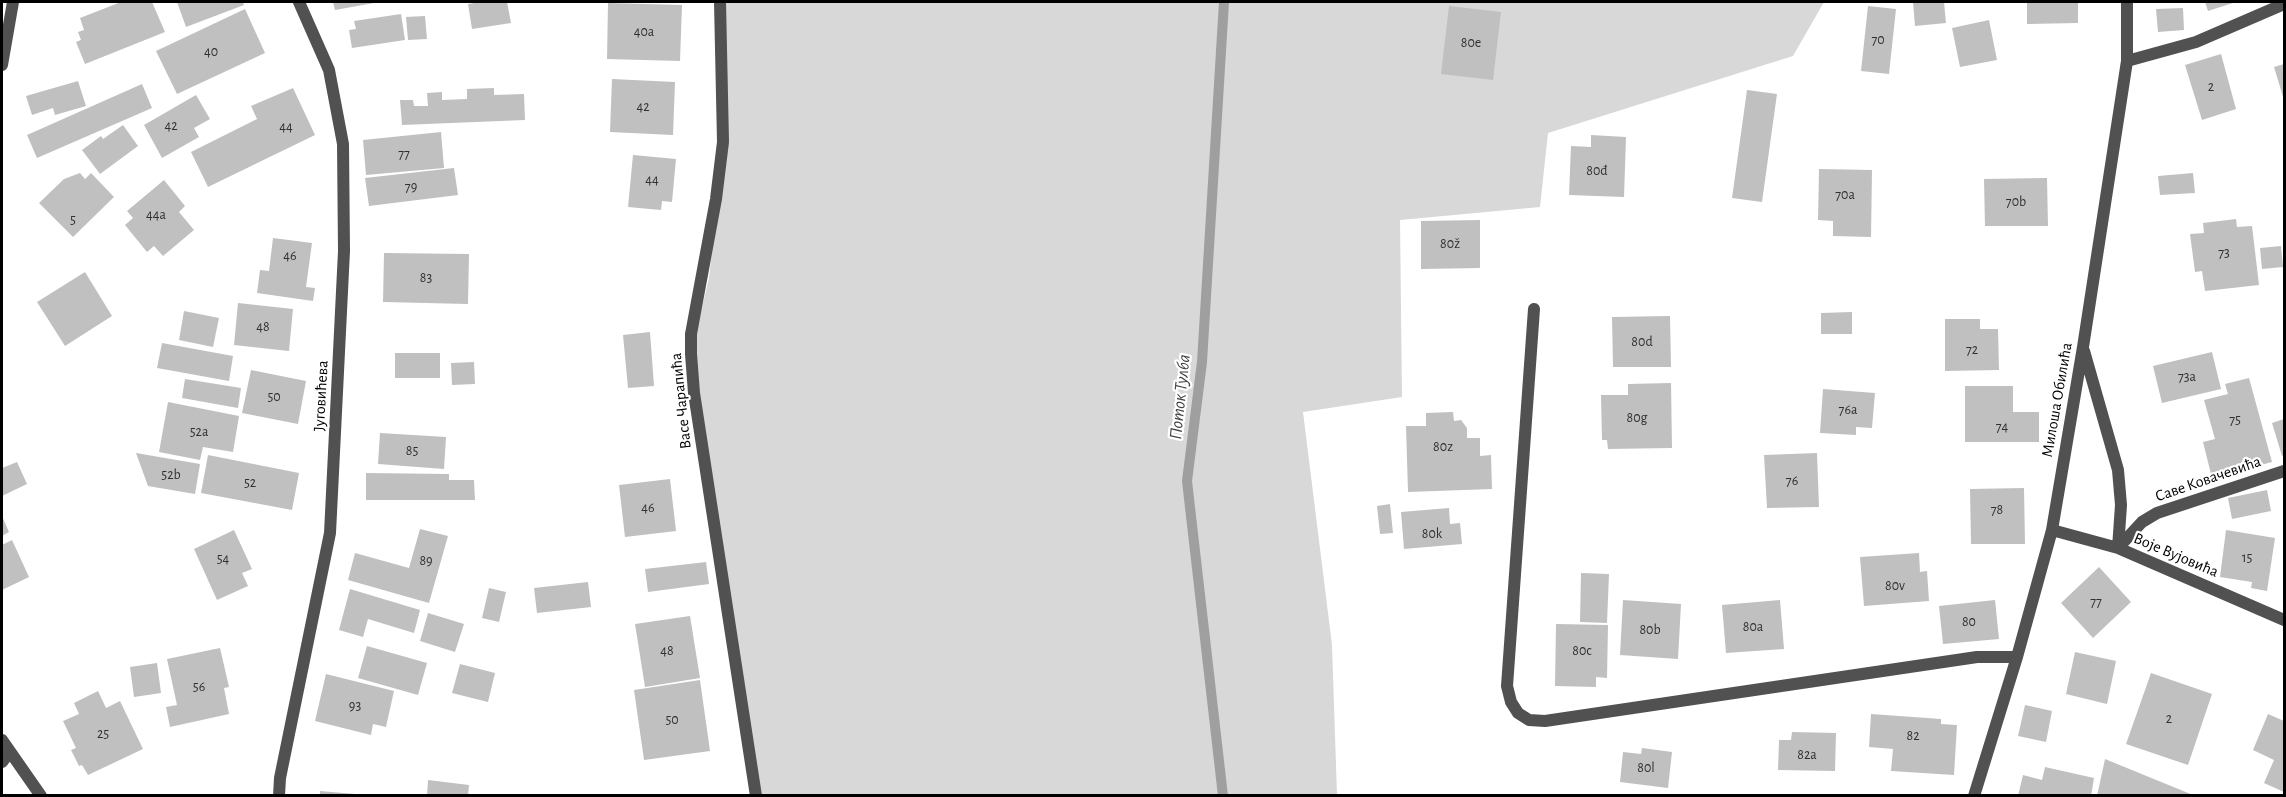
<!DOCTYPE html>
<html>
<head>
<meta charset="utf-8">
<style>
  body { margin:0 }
  #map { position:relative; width:2286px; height:797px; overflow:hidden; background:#fff; font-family:"Alegreya Sans",sans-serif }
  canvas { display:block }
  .frame { position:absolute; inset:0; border:3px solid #000; pointer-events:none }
</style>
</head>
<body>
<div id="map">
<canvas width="2286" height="797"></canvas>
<div class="frame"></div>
</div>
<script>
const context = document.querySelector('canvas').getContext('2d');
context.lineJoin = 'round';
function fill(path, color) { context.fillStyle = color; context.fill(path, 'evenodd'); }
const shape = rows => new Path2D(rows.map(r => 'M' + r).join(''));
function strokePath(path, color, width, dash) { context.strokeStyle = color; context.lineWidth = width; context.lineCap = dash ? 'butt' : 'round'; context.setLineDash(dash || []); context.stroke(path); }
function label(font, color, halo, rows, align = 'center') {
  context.font = font + ' "Alegreya Sans",sans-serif'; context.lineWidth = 4.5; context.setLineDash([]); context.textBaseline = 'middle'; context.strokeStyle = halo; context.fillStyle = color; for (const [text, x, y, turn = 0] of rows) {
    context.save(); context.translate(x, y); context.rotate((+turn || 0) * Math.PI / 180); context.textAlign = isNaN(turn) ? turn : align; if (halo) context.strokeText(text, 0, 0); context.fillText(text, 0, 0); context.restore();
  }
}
const green = shape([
  [720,2,1824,2,1793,56,1548,133,1540,207,1400,220,1402,397,1303,412,1332,645,1337,795,754,795,691,354,709,278,723,142]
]);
const stream = shape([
  [1223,796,1187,481,1202,362,1224,2]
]);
const building = shape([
  [121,2,152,2,165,32,85,64,76,42,81,40,78,32,84,30,80,18],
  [177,2,243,2,244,5,186,27],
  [333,2,374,2,374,3,335,10],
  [481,2,507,2,511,23,472,29,468,4],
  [1913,2,1944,2,1946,23,1915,26],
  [2027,2,2078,2,2078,23,2027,24],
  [2205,2,2236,2,2208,11],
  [608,3,682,5,680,61,607,59],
  [1449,6,1501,12,1493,80,1441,74],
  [1868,6,1896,9,1889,74,1861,71],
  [2183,8,2184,30,2158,32,2156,9],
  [245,9,265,53,177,94,156,51],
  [401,14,405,40,352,48,349,30,356,29,354,21],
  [425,16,427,39,408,40,406,17],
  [1989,20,1997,60,1960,67,1952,28],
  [2221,54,2236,109,2202,120,2185,65],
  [2284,64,2284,100,2274,67],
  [612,79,675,82,673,135,610,132],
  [78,81,86,106,55,115,53,108,32,115,26,96],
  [142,84,152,108,37,158,27,135],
  [293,88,315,135,208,187,191,152,257,119,251,106],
  [494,88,494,95,524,94,525,120,402,125,400,100,413,100,414,106,428,106,427,93,442,92,442,100,467,99,467,89],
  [1747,90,1777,94,1762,202,1732,198],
  [196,95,210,119,194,128,199,137,162,158,144,125],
  [123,125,138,146,100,174,82,150,101,136,103,139],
  [441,132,444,168,366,175,363,140],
  [1591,135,1626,137,1624,197,1569,195,1571,146,1591,147],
  [633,155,676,159,672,202,662,201,661,210,628,207],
  [454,168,458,195,369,206,365,178],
  [1819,169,1872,170,1871,237,1833,236,1833,221,1818,220],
  [80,173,85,179,91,173,114,197,73,237,39,203,64,179],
  [2193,173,2195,193,2160,195,2158,176],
  [2047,178,2048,226,1985,226,1984,179],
  [164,180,185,206,179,212,194,230,163,256,154,246,147,252,125,225,133,218,127,211],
  [2236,219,2237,227,2252,226,2259,285,2205,291,2202,271,2195,272,2190,234,2204,233,2203,223],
  [1480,220,1480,268,1421,269,1421,221],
  [273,238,312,243,306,287,315,288,313,301,257,293,260,270,269,271],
  [2281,246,2283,267,2262,269,2260,248],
  [384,253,469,254,468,304,383,302],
  [85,272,112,316,65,346,37,302],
  [238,303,293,309,289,351,234,345],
  [184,311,219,318,213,347,179,340],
  [1852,312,1852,334,1821,334,1821,313],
  [1670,316,1671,367,1613,367,1612,317],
  [1945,319,1980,319,1980,329,1998,329,1999,370,1945,371],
  [650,332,654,386,628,388,623,335],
  [162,343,233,356,229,381,157,368],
  [2212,352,2221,389,2162,403,2153,366],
  [395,353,440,353,440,378,395,378],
  [474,362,475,384,452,385,451,363],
  [251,370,306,381,298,424,242,413],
  [2249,378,2272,462,2212,478,2203,442,2215,439,2204,400,2228,394,2225,384],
  [185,379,241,388,238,408,182,398],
  [1671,383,1672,448,1608,449,1607,440,1602,440,1601,395,1628,395,1628,384],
  [1965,386,2013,386,2013,412,2039,412,2039,442,1965,442],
  [1823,389,1875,393,1872,428,1856,427,1856,435,1820,433],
  [168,402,239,416,233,452,203,447,200,460,159,452],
  [1453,412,1454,421,1461,420,1467,428,1467,438,1480,438,1480,456,1491,455,1492,489,1408,492,1406,426,1426,426,1426,413],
  [2284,419,2284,455,2282,456,2272,423],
  [380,433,446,437,444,469,378,464],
  [136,453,200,464,195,494,148,486],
  [1817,453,1819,507,1767,508,1764,455],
  [208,455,299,473,292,510,201,493],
  [17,462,27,484,2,496,2,468],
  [366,473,449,474,449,480,474,480,475,500,366,500],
  [670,479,676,531,625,537,619,485],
  [2024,488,2025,544,1971,544,1970,489],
  [2267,490,2271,511,2232,519,2228,498],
  [1390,504,1393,533,1380,534,1377,506],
  [1449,508,1450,524,1460,523,1462,544,1404,549,1401,512],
  [2,516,9,532,2,536],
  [420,529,448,536,429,603,348,580,355,553,409,568],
  [234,530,252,569,242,573,248,586,217,600,194,549],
  [2226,530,2275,538,2267,591,2251,588,2252,582,2220,577],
  [12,540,29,577,2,590,2,545],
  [1919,553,1920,572,1927,571,1929,601,1864,606,1860,557],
  [706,562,709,584,648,592,645,569],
  [2099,567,2131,602,2093,638,2061,603],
  [1581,573,1609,574,1607,623,1580,622],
  [588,582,591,607,537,613,534,588],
  [489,588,506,592,499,622,482,618],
  [350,589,420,610,414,633,368,619,363,637,339,630],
  [1623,600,1681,604,1678,659,1620,655],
  [1780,600,1784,649,1726,653,1722,605],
  [1995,600,1999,639,1943,644,1939,606],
  [428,613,464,624,455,652,420,641],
  [690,616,700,678,645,687,635,624],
  [1556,624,1608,625,1607,678,1596,677,1596,687,1555,686],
  [367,646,427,663,418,695,358,678],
  [220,648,229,687,224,688,229,714,170,727,166,707,177,705,167,659],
  [2075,652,2116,661,2107,704,2066,694],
  [157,663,161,693,134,697,130,667],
  [460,664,495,673,488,702,452,693],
  [2151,673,2212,694,2188,765,2126,744],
  [326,674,394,691,386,727,373,724,371,735,315,721],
  [700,680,710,751,644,760,634,690],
  [98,691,106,708,120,701,143,749,88,775,82,765,79,766,71,750,76,748,63,721,79,714,74,703],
  [2025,705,2052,711,2046,742,2018,736],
  [1871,714,1941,719,1941,724,1957,725,1954,775,1891,771,1893,749,1869,747],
  [2268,714,2284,721,2284,792,2264,783,2274,760,2253,750],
  [1792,732,1836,733,1835,771,1778,770,1779,740,1791,740],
  [1642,748,1672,752,1668,788,1620,782,1623,752,1641,754],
  [2105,759,2193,795,2193,796,2097,796],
  [2045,767,2094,778,2091,796,2018,796,2023,775,2042,780],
  [428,780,469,785,468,796,427,796],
  [320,791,355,794,355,796,320,796]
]);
const service = shape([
  [2,762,9,753]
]);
const minor = shape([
  [720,2,723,142,716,199,691,334,691,354,694,393,756,796],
  [2127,61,2196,42,2284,4],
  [2,65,13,2],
  [1534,309,1507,686,1511,702,1518,713,1529,720,1545,721,1977,657,2017,657],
  [2084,351,2118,470,2121,505,2118,548],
  [2052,530,2118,548,2284,620],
  [2118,548,2142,522,2157,513,2284,471],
  [2,740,41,796],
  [279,796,280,778,330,533,344,251,343,144,329,70,299,2],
  [1974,796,2017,657,2052,530,2083,347,2127,61,2127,2]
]);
const numberNames = [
  ["40a",644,32],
  ["70",1878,40],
  ["80e",1471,43],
  ["40",211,52],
  ["2",2211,87],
  ["42",643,107],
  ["42",171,126],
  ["44",286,127],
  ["77",404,154],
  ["80đ",1597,171],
  ["44",652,180],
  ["79",411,187],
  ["70a",1845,195],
  ["70b",2016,202],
  ["44a",156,215],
  ["5",73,220],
  ["80ž",1450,244],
  ["73",2224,253],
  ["46",290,256],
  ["83",426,278],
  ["48",263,327],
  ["80d",1642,342],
  ["72",1972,350],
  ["73a",2187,377],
  ["50",274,397],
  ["76a",1848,410],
  ["80g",1637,418],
  ["75",2235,420],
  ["74",2002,427],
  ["52a",199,432],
  ["80z",1443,447],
  ["85",412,451],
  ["52b",171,475],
  ["76",1792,481],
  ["52",250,483],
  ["46",648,508],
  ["78",1997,510],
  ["80k",1432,534],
  ["15",2247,558],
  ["54",223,559],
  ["89",426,561],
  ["80v",1895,586],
  ["77",2096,602],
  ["80",1969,622],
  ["80a",1753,627],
  ["80b",1650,630],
  ["48",667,651],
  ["80c",1582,651],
  ["56",199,687],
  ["93",355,706],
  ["2",2169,719],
  ["50",672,720],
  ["25",103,734],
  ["82",1913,736],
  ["82a",1807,755],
  ["80l",1646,768]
];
const streetNames = [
  ["Југовићева",321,396,-87],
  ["Милоша Обилића",2057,400,-80],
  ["Васе Чарапића",681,401,-96],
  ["Саве Ковачевића",2208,479,-19],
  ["Воје Вујовића",2176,555,23]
];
const waterNames = [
  ["Поток Тулба",1180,397,-84]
];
fill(green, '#d8d8d8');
strokePath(stream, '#9f9f9f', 10);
fill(building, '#c0c0c0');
strokePath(service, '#515151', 12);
strokePath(minor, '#515151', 12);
label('14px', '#303030', null, numberNames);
label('16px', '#000', '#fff', streetNames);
label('italic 18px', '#404040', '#fff', waterNames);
</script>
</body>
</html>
